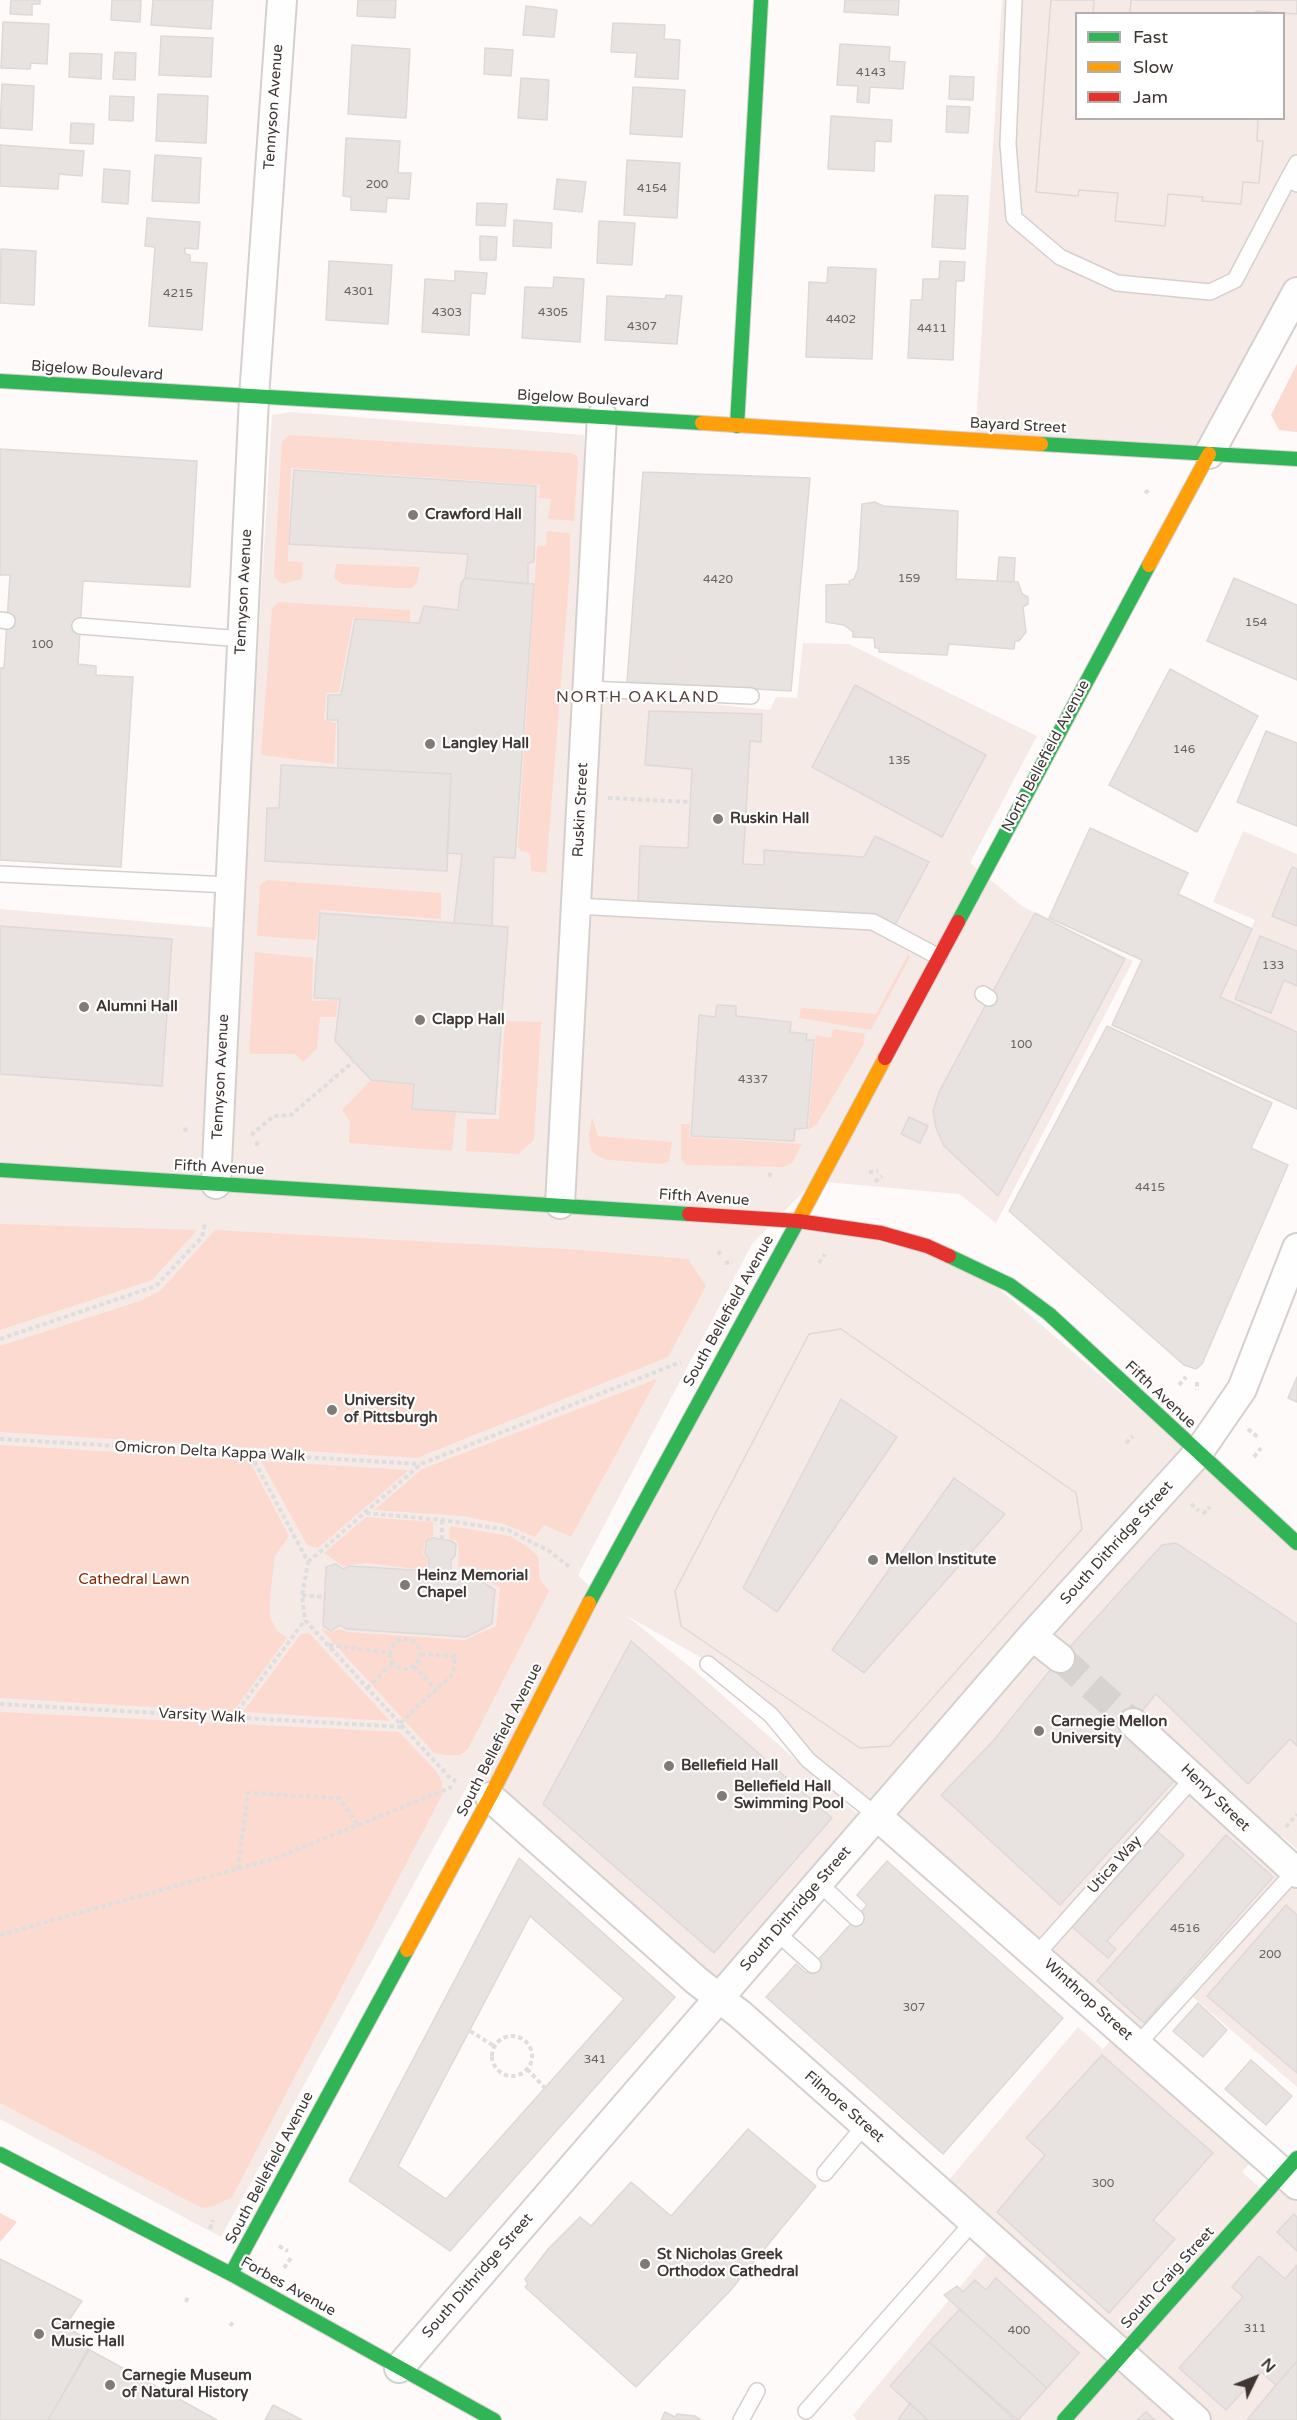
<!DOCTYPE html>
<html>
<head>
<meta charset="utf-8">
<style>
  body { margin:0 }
  #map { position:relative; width:1297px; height:2420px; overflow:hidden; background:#fdfaf9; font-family:"Varela Round",sans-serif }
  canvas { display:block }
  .legend { position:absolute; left:1075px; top:12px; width:210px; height:108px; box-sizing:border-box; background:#fff; border:2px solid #b2afad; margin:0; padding:8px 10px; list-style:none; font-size:18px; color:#3e3633 }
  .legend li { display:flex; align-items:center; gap:12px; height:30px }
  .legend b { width:30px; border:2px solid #b2afad }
  .north { position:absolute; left:1225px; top:2348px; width:60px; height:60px; -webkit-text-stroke:4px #fff; paint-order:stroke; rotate:47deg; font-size:16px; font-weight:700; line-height:24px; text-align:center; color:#3e3633 }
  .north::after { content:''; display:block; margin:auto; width:21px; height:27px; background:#3e3633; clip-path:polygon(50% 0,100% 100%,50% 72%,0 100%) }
</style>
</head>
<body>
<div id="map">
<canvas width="1297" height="2420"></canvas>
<ul class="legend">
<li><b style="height:8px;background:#30b455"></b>Fast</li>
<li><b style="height:8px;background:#ff9f0a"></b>Slow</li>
<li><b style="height:8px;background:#e5322d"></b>Jam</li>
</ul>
<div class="north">N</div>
</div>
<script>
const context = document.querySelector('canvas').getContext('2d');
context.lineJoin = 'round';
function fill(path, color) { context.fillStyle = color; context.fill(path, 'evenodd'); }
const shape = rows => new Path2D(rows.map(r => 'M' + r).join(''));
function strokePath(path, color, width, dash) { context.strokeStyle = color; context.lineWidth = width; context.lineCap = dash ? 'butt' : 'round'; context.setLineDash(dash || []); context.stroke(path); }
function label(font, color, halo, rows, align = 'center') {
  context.font = font + ' "Varela Round",sans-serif'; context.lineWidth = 4.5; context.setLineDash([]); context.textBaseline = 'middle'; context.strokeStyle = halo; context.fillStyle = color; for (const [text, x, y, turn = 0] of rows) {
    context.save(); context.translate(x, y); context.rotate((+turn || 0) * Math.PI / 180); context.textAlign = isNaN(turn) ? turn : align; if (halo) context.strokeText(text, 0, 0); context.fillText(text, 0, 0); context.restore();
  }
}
const built = shape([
  [1002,0,1297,0,1297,292,1209,454,975,440],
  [1076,14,1284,14,1284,118,1076,118],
  [291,412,584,435,583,691,770,710,776,697,797,698,803,643,849,644,1037,736,970,863,1022,906,1133,961,996,1223,959,1194,814,1181,752,1244,578,1575,594,1591,798,1221,971,1265,1297,1543,1297,1849,1282,1836,1270,1849,1290,1867,1133,2039,1260,2151,1242,2172,1268,2195,1297,2163,1297,2420,857,2420,853,2415,989,2252,936,2195,1078,2027,1103,2049,1121,2029,859,1804,702,1658,627,1616,695,1671,863,1819,714,1991,469,1783,221,2237,0,2119,0,909,241,930,272,415],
  [1243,831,1297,854,1297,1032,1220,997,1255,920,1213,902],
  [1297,1868,1297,2087,1186,1991]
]);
const green = shape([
  [1297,364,1297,432,1279,430,1271,415],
  [289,435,571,453,577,456,578,462,574,521,548,519,551,499,539,498,540,485,291,468,288,561,303,562,302,579,282,584,274,576,282,442],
  [547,531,570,533,570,568,546,873,531,871,530,853,521,851,518,846,537,546,546,546],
  [336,564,420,567,417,582,412,588,397,588,342,584,334,578],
  [278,602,410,610,410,622,353,618,339,692,326,693,324,720,336,723,334,764,261,755,272,609],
  [267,880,441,893,441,919,320,910,316,940,257,936,260,885],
  [255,952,313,958,312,1001,338,1000,336,1017,320,1017,317,1048,303,1062,295,1054,249,1054],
  [908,955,910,957,871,1030,799,1018,801,1008,876,1014],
  [505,1021,541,1022,534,1140,518,1154,466,1151,467,1119,499,1119],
  [833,1029,865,1034,863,1040,865,1042,817,1124,808,1130,816,1035,831,1038],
  [371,1080,414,1084,412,1109,456,1112,452,1151,349,1143,350,1122,342,1110],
  [592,1117,598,1136,672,1142,669,1161,662,1164,608,1160,598,1156,591,1150,589,1136],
  [681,1124,690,1124,689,1137,802,1144,792,1163,784,1167,686,1165,681,1158],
  [0,1224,197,1230,152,1280,0,1330],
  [215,1230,582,1250,688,1259,706,1286,668,1357,417,1458,0,1432,0,1346,140,1301,160,1291],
  [657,1379,571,1537,544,1525,535,1537,504,1524,463,1516,374,1510,422,1469],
  [0,1445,249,1460,289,1536,275,1556,270,1598,270,1617,277,1631,287,1638,233,1712,0,1698],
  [261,1461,409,1470,318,1548,307,1545],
  [366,1517,433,1522,433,1537,425,1541,423,1554,428,1559,426,1570,366,1563,343,1566,324,1553],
  [450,1526,510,1536,529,1548,538,1557,540,1579,549,1591,468,1749,460,1755,445,1755,434,1753,321,1629,331,1632,339,1629,348,1632,465,1640,496,1626,500,1588,484,1579,472,1566,458,1567,459,1546,456,1540,449,1539],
  [309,1633,390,1721,243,1712,301,1634],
  [0,1712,399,1732,437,1772,442,1782,442,1795,232,2197,214,2206,202,2208,0,2103],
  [0,2213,17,2222,0,2242]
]);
const building = shape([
  [11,0,40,0,40,4,32,4,32,15,10,14,11,0],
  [112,0,141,0,140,22,111,20,112,0],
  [153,0,213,0,211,29,151,25,153,0],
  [358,0,396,0,395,18,357,16,358,0],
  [845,0,899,0,898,15,844,12,845,0],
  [1051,0,1094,0,1093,14,1076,14,1076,118,1258,118,1257,141,1263,141,1259,183,1243,182,1241,204,1202,201,1203,197,1168,194,1165,226,1115,221,1118,193,1079,190,1078,196,1036,192,1051,0],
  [1051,0,1094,0,1093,14,1076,14,1076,118,1258,118,1257,141,1263,141,1259,183,1243,182,1241,204,1202,201,1203,197,1168,194,1165,226,1115,221,1118,193,1079,190,1078,196,1036,192,1051,0],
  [1131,0,1297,0,1297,14,1256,11,1255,14,1130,14,1131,0],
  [1131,0,1297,0,1297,14,1256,11,1255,14,1130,14,1131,0],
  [526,6,557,10,554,37,523,35,526,6],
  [3,22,49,24,47,64,31,63,30,69,1,68,3,22],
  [613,23,665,25,664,39,680,40,678,79,635,77,637,53,611,52,613,23],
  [161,36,213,38,211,77,159,75,161,36],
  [840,44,890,47,889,61,905,62,903,89,870,87,869,103,857,102,858,86,837,85,840,44],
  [352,45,410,49,406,118,348,114,352,45],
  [485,48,513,50,511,76,484,74,485,48],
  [115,52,136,53,135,80,113,79,115,52],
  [70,53,102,54,101,79,69,77,70,53],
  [950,76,974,77,973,100,949,99,950,76],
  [521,78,549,80,547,120,518,118,521,78],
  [2,84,34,86,32,130,0,128,2,84],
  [633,87,685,90,682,137,630,134,633,87],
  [158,94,208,96,206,143,156,141,158,94],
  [110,96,134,97,133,121,109,120,110,96],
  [947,106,970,107,968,133,946,132,947,106],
  [831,116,892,120,891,142,875,141,874,171,828,169,831,116],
  [71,123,94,124,93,144,70,143,71,123],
  [346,138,400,141,398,173,411,173,409,199,387,198,386,212,351,210,351,197,343,196,346,138],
  [0,145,84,151,82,176,59,174,58,189,0,186,0,145],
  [155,155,201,158,199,203,152,201,155,155],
  [627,160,680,163,677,218,624,215,627,160],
  [104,169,130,171,128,204,102,202,104,169],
  [557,179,586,182,582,212,554,209,557,179],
  [935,195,968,196,965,249,932,247,935,195],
  [477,203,507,204,505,226,476,225,477,203],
  [147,218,200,222,198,249,185,248,185,254,190,255,190,262,207,263,202,330,149,326,155,247,145,246,147,218],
  [514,220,552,223,551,248,513,246,514,220],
  [599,221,635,223,632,265,597,263,599,221],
  [480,236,497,237,496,260,480,260,480,236],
  [1,249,36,251,34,305,0,303,1,249],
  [329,261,392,265,388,324,326,320,329,261],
  [940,261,965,262,964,281,956,281,953,360,908,358,911,300,922,300,923,279,939,279,940,261],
  [828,267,876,269,872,359,806,357,809,282,827,283,828,267],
  [455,271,487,273,485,294,471,293,469,335,422,332,425,279,455,281,455,271],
  [554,277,584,279,580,342,522,338,525,287,553,288,554,277],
  [666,295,682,296,677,344,605,340,607,296,665,299,666,295],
  [0,449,197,461,190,587,83,581,78,664,96,666,96,675,133,677,121,867,0,860,0,668,4,668,10,575,0,575,0,449],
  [294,470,536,486,534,562,528,563,528,584,465,578,468,554,289,544,294,470],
  [643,472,810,478,791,691,627,682,643,472],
  [875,502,883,506,958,511,956,579,1018,582,1022,594,1028,597,1028,604,1023,607,1026,632,1019,641,1015,641,1014,649,949,644,947,655,879,652,879,648,875,648,874,638,853,637,853,632,844,625,826,622,826,585,850,584,849,581,854,579,858,569,862,504,875,502],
  [999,557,1015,558,1014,582,997,581,999,557],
  [465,578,534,584,515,858,494,857,492,926,454,923,462,854,447,853,451,774,338,768,338,720,327,720,328,695,341,695,355,619,419,623,424,606,458,610,461,583,465,578],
  [1234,578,1297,605,1297,680,1207,641,1234,578],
  [1170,669,1258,716,1197,832,1109,785,1170,669],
  [855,685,986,755,942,837,812,767,855,685],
  [649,711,762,714,761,742,750,741,743,864,764,865,764,850,864,857,875,836,929,862,895,925,882,917,638,902,640,846,688,848,692,769,645,765,649,711],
  [1266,731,1297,743,1297,826,1237,802,1266,731],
  [281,765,451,774,447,871,265,861,267,808,279,808,281,765],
  [1090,828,1188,873,1178,894,1252,929,1220,997,1297,1032,1297,1109,1112,1025,1142,960,1049,918,1090,828],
  [1292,867,1297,869,1297,926,1272,916,1292,867],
  [320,913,508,927,495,1114,412,1109,414,1084,371,1080,335,1041,340,999,314,998,320,913],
  [1035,913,1125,959,998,1196,944,1146,936,1128,933,1111,939,1092,1035,913],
  [0,926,172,939,162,1086,0,1074,0,926],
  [1260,936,1297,951,1297,986,1284,980,1271,1013,1235,999,1260,936],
  [717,1005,736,1006,736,1016,791,1022,790,1032,807,1034,806,1040,814,1040,807,1128,795,1129,794,1141,691,1136,699,1015,715,1017,717,1005],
  [1107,1026,1272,1103,1251,1148,1288,1165,1202,1364,1196,1369,1184,1365,1009,1211,1107,1026],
  [909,1117,928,1126,920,1143,901,1134,909,1117],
  [841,1329,1076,1493,1082,1529,890,1746,860,1748,681,1626,675,1591,809,1334,841,1329],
  [841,1399,897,1437,777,1612,743,1588,841,1399],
  [954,1478,1005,1514,864,1673,832,1650,954,1478],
  [841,1329,1076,1493,1082,1529,890,1746,860,1748,681,1626,675,1591,809,1334,841,1329],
  [1297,1377,1297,1402,1288,1398,1297,1377],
  [433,1538,452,1541,456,1544,455,1556,451,1560,451,1572,469,1573,495,1590,492,1624,466,1637,346,1629,340,1625,331,1631,323,1626,326,1567,336,1564,343,1569,349,1566,428,1571,429,1558,425,1554,426,1541,433,1538],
  [1176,1543,1297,1624,1297,1746,1290,1739,1248,1784,1156,1694,1124,1733,1174,1781,1060,1905,941,1795,993,1741,1060,1658,1162,1545,1176,1543],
  [631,1641,832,1818,714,1953,543,1804,631,1641],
  [1156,1830,1184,1855,1107,1941,1116,1949,1108,1958,1071,1926,1156,1830],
  [1226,1835,1273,1877,1144,2023,1097,1981,1226,1835],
  [519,1858,675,1997,450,2251,349,2181,519,1858],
  [530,1916,624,1999,446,2199,398,2166,530,1916],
  [887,1861,1063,2018,943,2154,766,1997,796,1964,806,1973,856,1918,867,1905,857,1895,887,1861],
  [1286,1905,1297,1915,1297,2073,1207,1996,1286,1905],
  [1198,2003,1227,2030,1203,2057,1173,2031,1198,2003],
  [1102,2055,1213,2153,1153,2220,1175,2239,1109,2313,997,2212,1045,2155,1026,2138,1102,2055],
  [1251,2060,1292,2096,1266,2125,1225,2089,1251,2060],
  [748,2129,816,2186,730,2291,636,2387,525,2287,528,2284,525,2279,549,2248,580,2217,591,2226,631,2182,671,2216,748,2129],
  [1294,2214,1297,2217,1297,2251,1277,2232,1294,2214],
  [1259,2256,1285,2279,1297,2265,1297,2361,1276,2385,1261,2372,1226,2410,1179,2368,1243,2297,1232,2287,1259,2256],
  [0,2259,82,2301,65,2326,93,2343,48,2420,0,2420,0,2259],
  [996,2278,1079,2353,1047,2388,944,2295,957,2286,963,2292,975,2280,986,2290,996,2278],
  [960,2309,1047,2388,1018,2420,929,2342,960,2309],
  [929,2342,1015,2420,928,2420,890,2386,929,2342],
  [88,2349,217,2420,48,2420,88,2349],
  [1297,2361,1297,2420,1247,2420,1276,2385,1297,2361],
  [910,2403,928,2420,898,2420,910,2403],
  [273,2405,302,2420,265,2420,273,2405],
  [665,2412,675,2417,677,2414,695,2416,701,2420,661,2420,665,2412],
  [1146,2412,1155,2420,1137,2420,1146,2412]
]);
const streetTunnel = shape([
  [1060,1658,1133,1723]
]);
const path = shape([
  [1145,493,1150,489],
  [608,798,691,802],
  [184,1128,187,1132],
  [251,1135,274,1116,291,1115,354,1061],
  [257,1146,257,1139],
  [869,1172,878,1171],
  [769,1177,771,1172],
  [875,1182,882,1176],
  [718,1255,721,1249],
  [725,1263,733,1262],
  [819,1263,825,1254],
  [0,1339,156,1286,202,1237,205,1224],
  [1197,1382,1197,1390],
  [1179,1385,1186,1377],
  [1248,1429,1259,1438],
  [0,1439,420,1464],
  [1126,1443,1133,1436],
  [251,1455,308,1562,302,1595,305,1620,450,1778,456,1781],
  [1254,1457,1261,1448],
  [1191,1504,1199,1511],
  [366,1513,442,1520,508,1530,549,1551,571,1568],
  [1203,1514,1210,1507],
  [442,1520,442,1540],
  [308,1562,421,1464,681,1362],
  [302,1595,323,1597],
  '390 1654a15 15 0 1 1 30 0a15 15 0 1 1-30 0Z',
  [329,1645,390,1653],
  [414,1666,436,1690],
  [367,1688,393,1663],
  [0,1704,403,1727],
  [233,1717,305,1620],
  [400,1723,453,1674,455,1656,420,1654],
  [1286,1827,1297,1814],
  [238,1869,248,1793,339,1798,358,1825],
  [0,1935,276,1858,452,1787],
  [470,2031,494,2046],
  '492 2056a20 20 0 1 1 40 0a20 20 0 1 1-40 0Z',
  [527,2069,545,2088],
  [210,2229,213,2220],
  [279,2246,288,2251],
  [284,2268,291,2258],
  [186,2302,188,2296],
  [230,2326,235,2320]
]);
const lane = shape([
  [1014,0,1008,144,1014,218,1060,257,1117,283,1210,292,1235,280,1288,179,1297,184],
  [1288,179,1297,163],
  [0,620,7,621],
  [80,626,242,639],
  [587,689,751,696],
  [0,874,230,885],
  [576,906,873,922,939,957],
  [983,994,989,998],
  [708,1664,771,1715,808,1760,877,1816],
  [819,1883,856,1918],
  [776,1932,813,1965],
  [1037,1954,1194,1777],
  [1138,2044,1295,1871],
  [825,2173,865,2125],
  [806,2411,973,2222],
  [741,2420,757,2391]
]);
const street = shape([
  [1209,454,1297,292],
  [216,1184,254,397,282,0],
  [560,1204,602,416],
  [1032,1636,1060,1658],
  [1133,1723,1297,1873],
  [490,1797,697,1981,741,2015,865,2125,1196,2420],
  [877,1816,1297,2185],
  [399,2368,1032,1636,1198,1453,1242,1389,1297,1248]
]);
const fast = shape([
  [0,381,702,423],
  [737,426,761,0],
  [1041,444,1297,459],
  [958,922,1149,565],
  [0,1170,689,1214],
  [949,1256,1010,1285,1049,1314,1297,1543],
  [589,1603,798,1221],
  [0,2154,231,2274,407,1950],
  [231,2274,494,2420],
  [1064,2420,1297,2158]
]);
const slow = shape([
  [702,423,1041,444],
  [1149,565,1209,454],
  [798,1221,885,1058],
  [407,1950,490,1797,589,1603]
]);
const jam = shape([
  [885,1058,958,922],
  [689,1214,798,1221,881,1233,927,1246,949,1256]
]);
const markers = [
  [413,515,6,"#817b78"],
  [430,744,6,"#817b78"],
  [718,819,6,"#817b78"],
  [84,1007,6,"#817b78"],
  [420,1020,6,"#817b78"],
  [332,1410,6,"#817b78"],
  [873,1560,6,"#817b78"],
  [405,1585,6,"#817b78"],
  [1039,1731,6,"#817b78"],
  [669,1766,6,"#817b78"],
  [722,1796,6,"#817b78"],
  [645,2264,6,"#817b78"],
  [39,2334,6,"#817b78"],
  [110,2385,6,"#817b78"]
];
const numberNames = [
  ["4143",871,73],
  ["200",377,185],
  ["4154",652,189],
  ["4301",359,292],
  ["4215",178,294],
  ["4303",447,313],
  ["4305",553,313],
  ["4402",841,320],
  ["4307",642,327],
  ["4411",932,329],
  ["159",909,579],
  ["4420",718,580],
  ["154",1256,623],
  ["100",42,645],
  ["146",1184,750],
  ["135",899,761],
  ["133",1273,966],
  ["100",1021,1045],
  ["4337",753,1080],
  ["4415",1150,1188],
  ["4516",1185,1929],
  ["200",1270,1955],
  ["307",914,2008],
  ["341",595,2060],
  ["300",1103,2184],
  ["311",1255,2329],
  ["400",1019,2331]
];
const streetNames = [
  ["Tennyson Avenue",274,107,-86],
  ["Bigelow Boulevard",97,371,4],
  ["Bigelow Boulevard",583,399,3],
  ["Bayard Street",1018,426,3],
  ["Tennyson Avenue",244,592,-87],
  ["North Bellefield Avenue",1046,756,-62],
  ["Ruskin Street",581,810,-87],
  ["Tennyson Avenue",221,1077,-87],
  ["Fifth Avenue",219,1168,3],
  ["Fifth Avenue",704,1198,4],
  ["South Bellefield Avenue",729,1311,-61],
  ["Fifth Avenue",1160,1395,43],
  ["Omicron Delta Kappa Walk",210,1452,3],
  ["South Dithridge Street",1117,1543,-48],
  ["Varsity Walk",202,1716,3],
  ["South Bellefield Avenue",500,1740,-63],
  ["Henry Street",1215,1798,44],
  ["Utica Way",1115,1865,-48],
  ["South Dithridge Street",796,1909,-49],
  ["Winthrop Street",1088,2000,42],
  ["Filmore Street",844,2107,41],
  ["South Bellefield Avenue",270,2168,-62],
  ["South Dithridge Street",478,2276,-49],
  ["South Craig Street",1168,2278,-48],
  ["Forbes Avenue",288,2287,29]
];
const poiNames = [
  ["Crawford Hall",425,515],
  ["Langley Hall",442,744],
  ["Ruskin Hall",730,819],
  ["Alumni Hall",96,1007],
  ["Clapp Hall",432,1020],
  ["University",344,1401],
  ["of Pittsburgh",344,1418],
  ["Mellon Institute",885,1560],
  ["Heinz Memorial",417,1576],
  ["Chapel",417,1593],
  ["Carnegie Mellon",1051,1722],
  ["University",1051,1739],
  ["Bellefield Hall",681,1766],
  ["Bellefield Hall",734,1787],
  ["Swimming Pool",734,1804],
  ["St Nicholas Greek",657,2255],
  ["Orthodox Cathedral",657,2272],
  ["Carnegie",51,2325],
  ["Music Hall",51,2342],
  ["Carnegie Museum",122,2376],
  ["of Natural History",122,2393]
];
const parkNames = [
  ["Cathedral Lawn",134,1580]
];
const neighbourhoodNames = [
  ["NORTH OAKLAND",638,698]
];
fill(built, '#f6eae7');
fill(green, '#fddacf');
fill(building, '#e8e2e0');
strokePath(building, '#ded9d7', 1.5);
strokePath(streetTunnel, '#d7d3d1', 28, [28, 14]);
strokePath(lane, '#d5d0ce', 18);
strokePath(street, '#d5d0ce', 32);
strokePath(fast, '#d5d0ce', 16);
strokePath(slow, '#d5d0ce', 16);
strokePath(jam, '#d5d0ce', 16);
strokePath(path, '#dfdede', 4, [4.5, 3]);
strokePath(lane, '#fffefe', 15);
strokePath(street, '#fffefe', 28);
strokePath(fast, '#30b455', 14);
strokePath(slow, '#ff9f0a', 14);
strokePath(jam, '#e5322d', 14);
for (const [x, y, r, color] of markers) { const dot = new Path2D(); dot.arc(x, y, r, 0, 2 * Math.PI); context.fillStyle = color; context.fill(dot); strokePath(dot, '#fff', 2); }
label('12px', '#69625f', null, numberNames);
label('15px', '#3e3633', '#fff', streetNames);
label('bold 15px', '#3e3633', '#fff', poiNames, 'left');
label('15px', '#862a05', '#fff', parkNames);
context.letterSpacing = '1.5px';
label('16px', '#53423d', '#fff', neighbourhoodNames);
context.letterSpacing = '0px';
</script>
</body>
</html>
